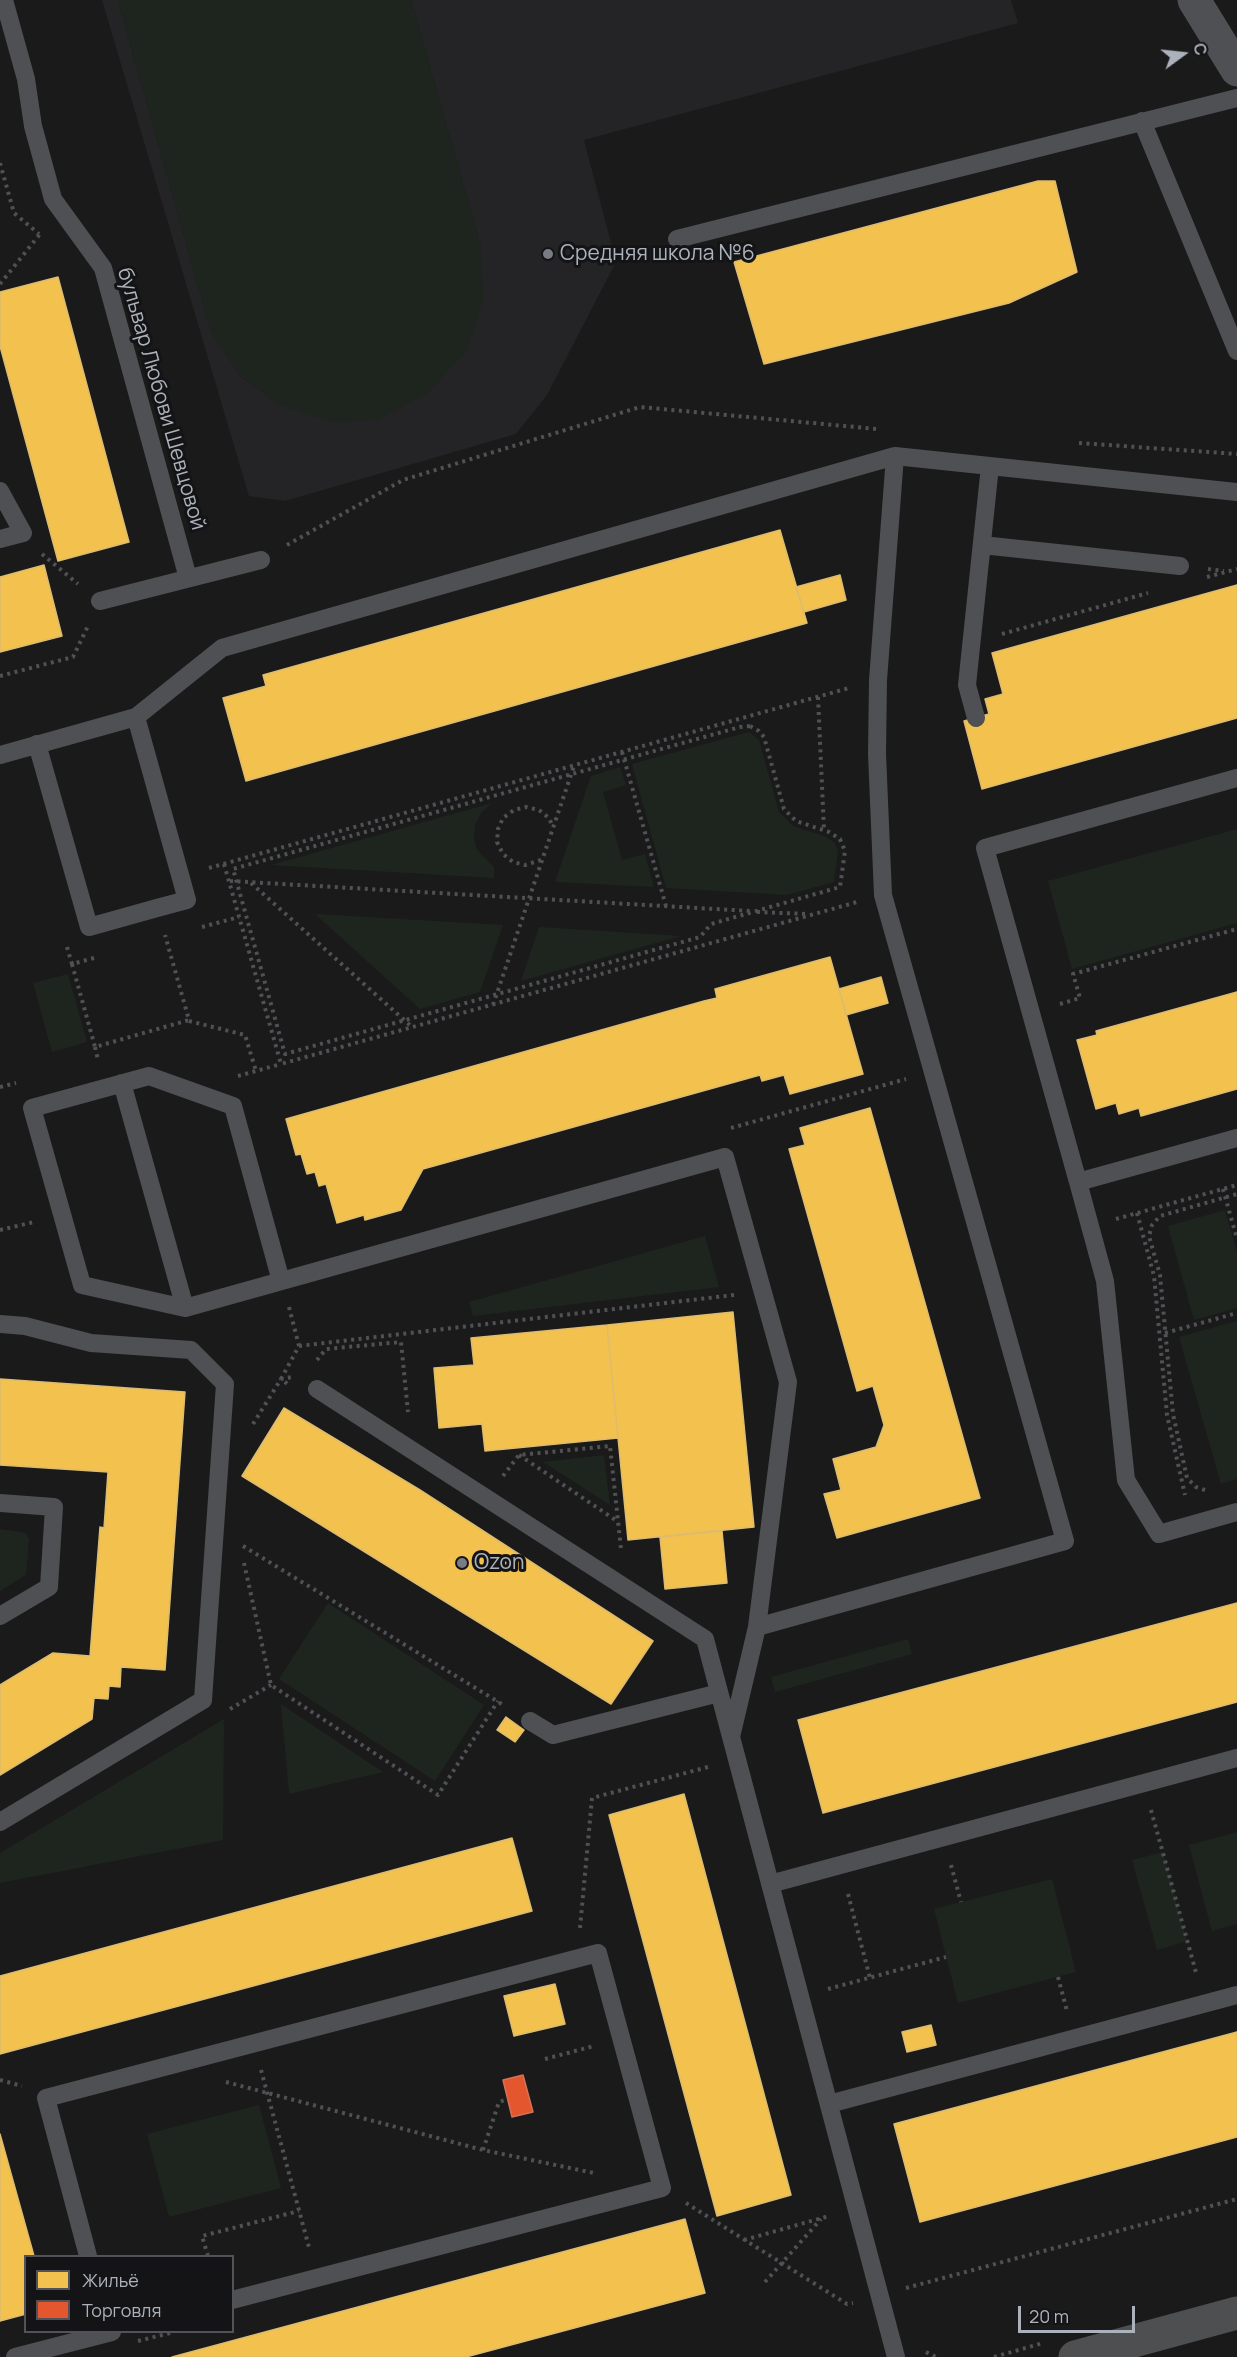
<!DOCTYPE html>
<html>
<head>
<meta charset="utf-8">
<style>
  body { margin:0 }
  #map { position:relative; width:1237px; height:2357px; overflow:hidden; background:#1a1a1a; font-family:Manrope,sans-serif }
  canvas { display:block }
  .legend { position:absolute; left:24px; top:2255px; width:210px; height:78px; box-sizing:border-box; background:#141416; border:2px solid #515358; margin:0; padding:8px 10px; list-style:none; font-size:18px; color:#acb2bb }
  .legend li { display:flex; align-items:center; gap:12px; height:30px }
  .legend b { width:30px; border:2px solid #515358 }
  .north { position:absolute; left:1153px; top:24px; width:60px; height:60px; -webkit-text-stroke:4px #141416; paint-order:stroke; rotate:75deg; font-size:16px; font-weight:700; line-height:24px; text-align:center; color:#acb2bb }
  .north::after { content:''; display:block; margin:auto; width:21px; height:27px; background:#acb2bb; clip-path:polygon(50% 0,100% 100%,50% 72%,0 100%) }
  .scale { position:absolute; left:1018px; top:2306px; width:117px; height:27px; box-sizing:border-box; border:3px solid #acb2bb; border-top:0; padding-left:8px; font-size:18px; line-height:21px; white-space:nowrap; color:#acb2bb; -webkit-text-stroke:4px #141416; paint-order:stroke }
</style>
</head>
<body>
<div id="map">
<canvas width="1237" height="2357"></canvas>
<ul class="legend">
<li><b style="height:16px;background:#f2c14e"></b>Жильё</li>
<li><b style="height:16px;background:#e4572e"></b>Торговля</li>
</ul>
<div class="north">С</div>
<div class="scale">20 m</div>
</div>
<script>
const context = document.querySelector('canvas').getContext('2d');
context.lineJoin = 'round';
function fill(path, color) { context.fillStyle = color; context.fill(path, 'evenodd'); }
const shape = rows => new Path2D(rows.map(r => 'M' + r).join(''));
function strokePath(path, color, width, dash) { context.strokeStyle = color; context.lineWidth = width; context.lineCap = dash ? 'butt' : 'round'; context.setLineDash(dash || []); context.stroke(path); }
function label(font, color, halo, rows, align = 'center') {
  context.font = font + ' Manrope,sans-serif'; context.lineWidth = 6; context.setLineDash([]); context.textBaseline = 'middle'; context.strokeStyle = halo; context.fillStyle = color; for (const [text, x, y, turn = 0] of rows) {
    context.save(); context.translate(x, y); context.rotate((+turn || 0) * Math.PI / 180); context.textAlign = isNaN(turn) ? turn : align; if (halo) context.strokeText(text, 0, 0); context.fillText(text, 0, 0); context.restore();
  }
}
const built = shape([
  [102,0,118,0,210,329,241,377,279,404,481,247,411,0,1011,0,1018,23,584,140,616,262,547,395,516,434,285,501,249,496]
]);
const green = shape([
  [118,0,411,0,481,247,483,300,467,351,428,393,377,420,328,422,279,404,241,377,210,329],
  [749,732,759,740,779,812,793,826,826,837,835,843,838,852,834,882,787,895,666,888,632,764],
  [620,767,626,785,603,792,622,860,645,854,654,887,555,882,591,776],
  [492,803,481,813,475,825,474,839,477,850,494,867,494,878,271,865],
  [1237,829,1237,923,1072,969,1048,881],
  [315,914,503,925,480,992,420,1009],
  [539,927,681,936,521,981],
  [68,974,87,1042,52,1052,33,983],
  [1225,1210,1237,1252,1237,1308,1194,1320,1168,1226],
  [705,1236,719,1287,473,1316,469,1302],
  [1237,1321,1237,1479,1221,1484,1179,1337],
  [604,1455,610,1505,543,1462],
  [0,1529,26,1533,29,1539,26,1575,0,1591],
  [328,1603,484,1705,435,1781,279,1679],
  [908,1639,912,1654,775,1692,771,1677],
  [281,1704,383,1772,289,1794],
  [224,1719,223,1840,0,1883,0,1853],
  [1237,1832,1237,1924,1212,1931,1189,1845],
  [1163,1852,1187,1941,1157,1950,1132,1860],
  [1052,1879,1076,1972,958,2003,934,1909],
  [259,2105,281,2188,169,2217,147,2134]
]);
const homes = shape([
  [1038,181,1055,181,1077,272,1009,303,764,364,734,262,1038,181],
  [58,277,129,542,58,561,0,346,0,292,58,277],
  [780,530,807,623,246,781,223,698,266,686,263,675,780,530],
  [44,565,62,636,0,652,0,577,44,565],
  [840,575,846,600,804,612,796,587,840,575],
  [1237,585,1237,718,982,789,964,721,989,714,985,699,1003,694,992,653,1237,585],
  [830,957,863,1074,790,1094,784,1075,762,1081,760,1075,423,1169,401,1210,365,1220,364,1215,337,1223,326,1184,319,1186,315,1172,307,1174,301,1154,296,1155,286,1119,704,1001,717,998,715,989,830,957],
  [881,977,888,1003,846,1015,839,989,881,977],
  [1237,992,1237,1089,1141,1116,1139,1108,1119,1114,1116,1103,1096,1109,1077,1040,1097,1035,1096,1031,1237,992],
  [870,1108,980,1498,837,1538,824,1494,841,1490,833,1459,876,1447,884,1425,873,1386,857,1391,789,1149,805,1145,800,1128,870,1108],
  [733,1312,754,1527,628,1540,607,1325,733,1312],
  [607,1325,618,1438,485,1451,482,1424,439,1428,434,1368,474,1365,471,1338,607,1325],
  [0,1379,185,1392,165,1670,121,1667,120,1687,109,1686,108,1699,94,1698,92,1719,0,1775,0,1685,53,1653,90,1656,100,1527,104,1528,108,1472,0,1465,0,1379],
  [284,1408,420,1490,653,1641,611,1704,242,1476,284,1408],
  [722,1531,727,1583,665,1589,660,1537,722,1531],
  [1237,1603,1237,1702,823,1813,798,1720,1237,1603],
  [506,1717,524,1730,515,1742,497,1730,506,1717],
  [684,1794,791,2195,717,2216,609,1815,684,1794],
  [512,1838,532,1911,0,2054,0,1976,512,1838],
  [555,1984,565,2024,514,2036,504,1996,555,1984],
  [931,2025,936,2045,907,2052,902,2032,931,2025],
  [1237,2032,1237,2137,920,2222,894,2124,1237,2032],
  [0,2134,34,2256,26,2256,26,2314,0,2321,0,2134],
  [685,2219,705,2293,466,2357,172,2357,685,2219]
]);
const shops = shape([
  [523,2075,533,2112,512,2117,503,2080,523,2075]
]);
const path = shape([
  [0,163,14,213,39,234],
  [0,284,40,234],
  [1079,443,1237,454],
  [287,545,403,480,640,407,877,429],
  [42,554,78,584],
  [1208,569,1224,571],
  [1207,577,1237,569],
  [1002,634,1148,593],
  [0,676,73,657,88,626],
  [818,697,824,830],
  [750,726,759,731,764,737,784,809,796,821,829,832,840,839,845,851,840,887,711,924,700,937,285,1054,233,869,740,727,750,726],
  [622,752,666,906],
  [541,860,525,865,513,862,503,854,497,842,498,829,503,818,514,810,526,807,539,810,549,818,553,827],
  [224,864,281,1064,857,902],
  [209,868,849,688],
  [230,881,750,911],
  [251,883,412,1027],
  [757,912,807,914],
  [202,927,239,917],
  [67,947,72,964,94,958],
  [72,964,95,1047,189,1020,165,935],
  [1060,1004,1080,998,1073,974,1237,929],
  [493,1005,574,766],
  [189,1021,245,1035,256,1071],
  [95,1047,98,1060],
  [238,1076,281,1064],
  [0,1087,16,1083],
  [731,1128,906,1079],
  [1223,1189,1237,1239],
  [1137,1213,1154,1276,1167,1415,1185,1495],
  [1116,1219,1237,1185],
  [0,1230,34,1222],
  [289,1307,299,1346,281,1379,289,1385],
  [1165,1333,1237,1313],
  [299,1346,734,1295],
  [317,1360,326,1349,401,1342,408,1412],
  [253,1424,281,1379,292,1377],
  [519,1455,617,1521],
  [503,1476,519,1455,610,1446,621,1549],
  [1205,1490,1196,1487,1187,1478,1173,1414,1160,1275,1149,1236,1152,1225,1160,1216,1237,1194],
  [243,1546,505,1706],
  [244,1563,271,1685,438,1795,498,1701],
  [230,1709,271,1685],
  [1151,1810,1197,1976],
  [951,1865,961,1902],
  [848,1894,870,1978],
  [580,1928,592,1798,708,1767],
  [1058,1977,1067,2011],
  [828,1989,946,1957],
  [545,2059,594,2046],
  [261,2070,310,2251],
  [0,2080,22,2086],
  [226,2082,483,2150,594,2173],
  [483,2150,499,2102,508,2099],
  [686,2203,847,2304,853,2303],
  [744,2240,829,2216],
  [208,2256,202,2236,299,2211],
  [765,2282,821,2219],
  [906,2288,1237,2199],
  [138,2341,174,2332],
  [926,2352,936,2357],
  [994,2357,1043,2343]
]);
const lane = shape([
  [4,0,26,79,33,126,53,199,103,268,188,578],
  [1142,121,1237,351],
  [677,239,1237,98],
  [0,491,23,533,0,539],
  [982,545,1180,566],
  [100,601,261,560],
  [976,718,967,685,990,466],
  [37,744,89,927,157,908,187,900,136,717],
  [0,755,136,717,222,648,895,456,1237,492],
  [1237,778,985,848,1078,1182,1237,1138],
  [122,1083,185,1308],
  [1078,1182,1105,1281,1126,1480,1159,1534,1237,1512],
  [281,1281,233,1106,149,1076,32,1108,82,1285,185,1308,725,1157,788,1382,757,1627,731,1737],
  [0,1324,25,1326,91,1343,191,1350,225,1384,203,1700,0,1822],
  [317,1389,705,1639,896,2357],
  [0,1503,54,1507,49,1587,0,1616],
  [757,1627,1065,1541,883,895,877,754,878,680,895,456],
  [530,1721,553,1735,719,1693],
  [770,1884,1237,1758],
  [829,2104,1237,1995],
  [88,2256,46,2098,598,1953,662,2188,232,2300],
  [15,2357,112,2332]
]);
const street = shape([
  [1194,0,1237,70]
]);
const secondary = shape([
  [1075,2357,1237,2313]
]);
const markers = [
  [548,254,6,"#797d83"],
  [462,1563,6,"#797d83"]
];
const poiNames = [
  ["Средняя школа №6",560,254],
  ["Ozon",474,1563]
];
const streetNames = [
  ["бульвар Любови Шевцовой",161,399,74]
];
fill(built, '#242426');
fill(green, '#1e251e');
fill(homes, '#f2c14e');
strokePath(homes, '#ddbc6f', 1.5);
fill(shops, '#e4572e');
strokePath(shops, '#d37258', 1.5);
strokePath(path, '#505155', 4, [3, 4.5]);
strokePath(lane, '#4e5053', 18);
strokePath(street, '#4e5053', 33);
strokePath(secondary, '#4d4f51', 33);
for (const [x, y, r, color] of markers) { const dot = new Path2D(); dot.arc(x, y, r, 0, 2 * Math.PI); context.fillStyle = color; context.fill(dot); strokePath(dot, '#141416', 2); }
label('21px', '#acb2bb', '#141416', poiNames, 'left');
label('21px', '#acb2bb', '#141416', streetNames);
</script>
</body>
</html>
